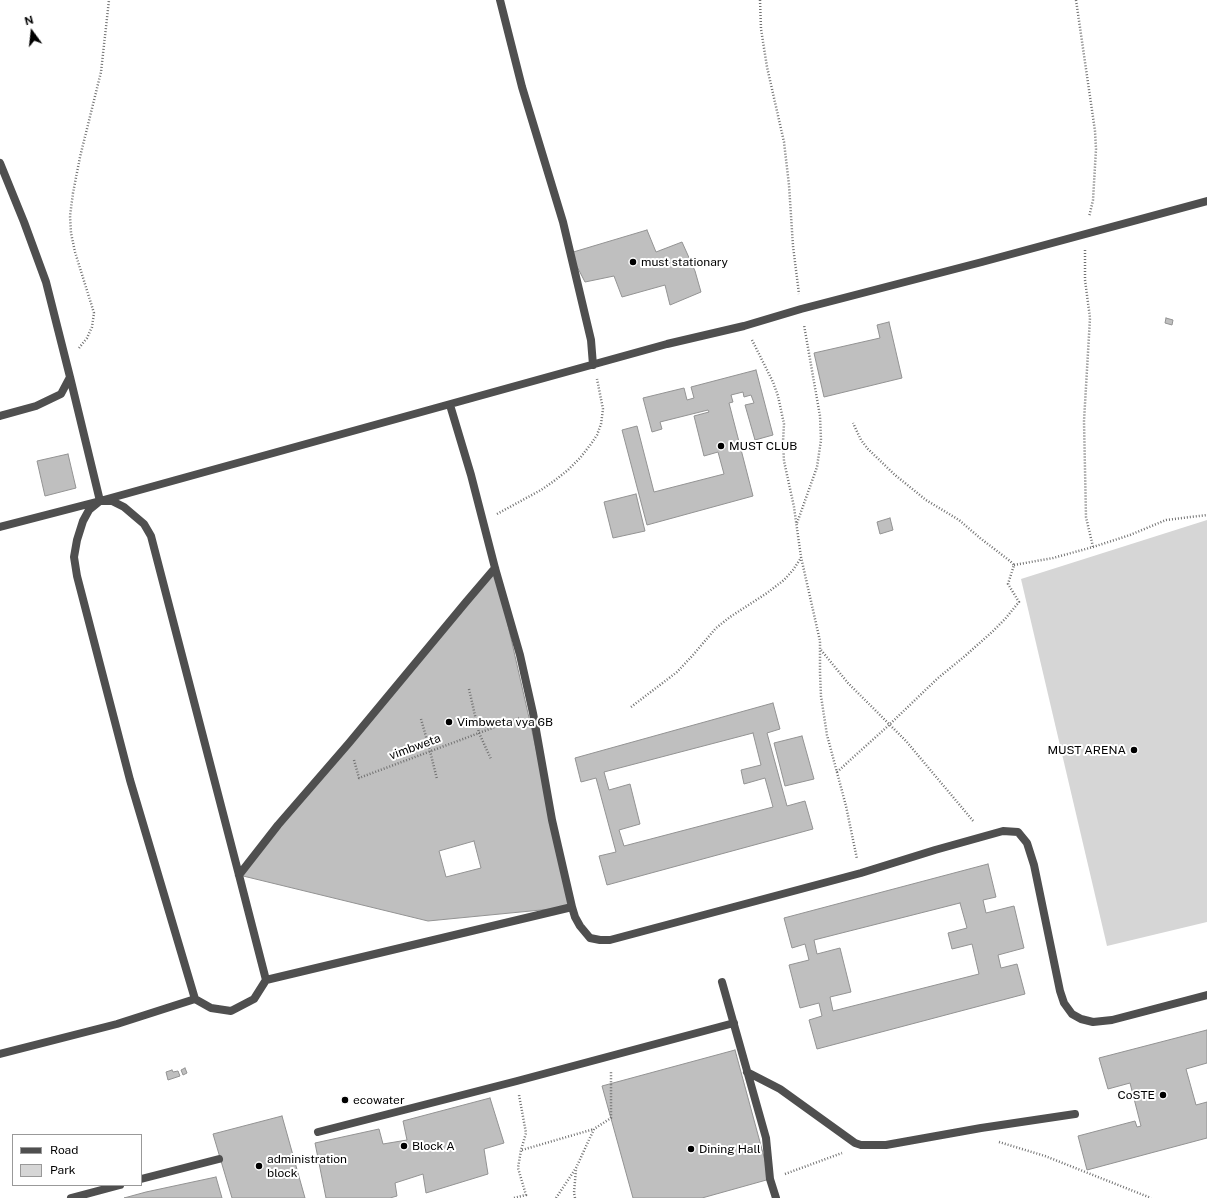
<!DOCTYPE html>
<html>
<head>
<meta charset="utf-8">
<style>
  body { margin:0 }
  #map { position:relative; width:1207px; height:1198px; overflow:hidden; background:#fff; font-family:"Public Sans",sans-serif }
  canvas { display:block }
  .legend { position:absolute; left:12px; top:1134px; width:130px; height:52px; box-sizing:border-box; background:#fff; border:1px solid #999; margin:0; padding:5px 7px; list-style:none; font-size:12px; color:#000 }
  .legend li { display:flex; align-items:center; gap:8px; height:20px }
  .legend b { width:20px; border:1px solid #999 }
  .north { position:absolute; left:12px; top:12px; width:40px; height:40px; -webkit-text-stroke:3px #fff; paint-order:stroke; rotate:345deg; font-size:11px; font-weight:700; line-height:16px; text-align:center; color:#000 }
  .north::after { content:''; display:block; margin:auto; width:14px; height:18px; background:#000; clip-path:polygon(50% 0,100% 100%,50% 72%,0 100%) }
</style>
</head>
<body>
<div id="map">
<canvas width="1207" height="1198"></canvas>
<ul class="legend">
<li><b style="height:5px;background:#4f4f4f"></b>Road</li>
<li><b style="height:11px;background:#d6d6d6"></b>Park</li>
</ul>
<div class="north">N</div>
</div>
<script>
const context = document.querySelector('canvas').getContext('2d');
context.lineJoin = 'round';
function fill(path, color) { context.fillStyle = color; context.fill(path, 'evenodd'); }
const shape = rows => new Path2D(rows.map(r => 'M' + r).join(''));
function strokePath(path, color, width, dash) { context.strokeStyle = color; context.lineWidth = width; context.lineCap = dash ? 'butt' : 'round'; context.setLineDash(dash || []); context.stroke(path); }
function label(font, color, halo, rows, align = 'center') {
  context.font = font + ' "Public Sans",sans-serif'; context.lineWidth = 4; context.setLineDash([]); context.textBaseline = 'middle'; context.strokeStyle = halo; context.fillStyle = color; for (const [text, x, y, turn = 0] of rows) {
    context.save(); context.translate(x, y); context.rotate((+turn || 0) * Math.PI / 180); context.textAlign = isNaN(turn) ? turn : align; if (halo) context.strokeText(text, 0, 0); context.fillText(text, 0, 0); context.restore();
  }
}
const green = shape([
  [1207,520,1207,922,1107,946,1021,579]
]);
const building = shape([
  [647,230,656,252,682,242,695,271,701,292,670,305,665,285,622,297,614,276,585,282,570,253,647,230],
  [1166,318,1173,320,1172,325,1165,323,1166,318],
  [889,322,902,378,824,397,814,353,880,338,877,325,889,322],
  [756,370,773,435,755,440,745,405,754,403,751,395,744,397,743,392,731,395,733,402,729,403,753,496,647,525,622,430,637,426,654,492,724,474,718,452,704,456,694,416,709,412,708,410,660,422,662,429,652,432,643,398,684,388,687,400,694,398,691,387,756,370],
  [68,454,76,488,45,496,37,461,68,454],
  [636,494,645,531,613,538,604,502,636,494],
  [890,518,893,530,880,534,877,522,890,518],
  [495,568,572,907,428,921,239,875,495,568],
  [773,703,780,729,767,733,787,806,805,801,813,829,607,885,599,856,616,852,596,778,581,782,575,758,773,703],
  [753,733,761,765,741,770,744,784,765,778,773,807,624,846,619,830,640,824,630,784,609,790,604,772,753,733],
  [802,736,814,779,785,786,774,743,802,736],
  [474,841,481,868,446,877,439,851,474,841],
  [988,864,996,897,983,900,986,913,1014,906,1024,948,998,955,1001,968,1017,964,1025,994,817,1049,809,1020,822,1016,819,1003,800,1008,789,965,809,960,805,944,792,948,784,918,988,864],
  [960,903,967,928,948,933,952,949,972,944,979,974,833,1011,830,997,851,992,840,948,817,954,814,940,960,903],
  [1207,1030,1207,1063,1186,1069,1196,1105,1207,1102,1207,1138,1087,1170,1078,1136,1135,1121,1137,1127,1141,1126,1130,1083,1108,1089,1099,1058,1207,1030],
  [735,1050,770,1179,702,1198,633,1198,602,1086,735,1050],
  [185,1068,187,1073,183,1075,181,1070,185,1068],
  [172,1070,173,1072,178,1071,180,1076,168,1080,166,1072,172,1070],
  [490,1098,504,1143,484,1149,488,1174,426,1193,423,1174,395,1183,397,1196,390,1198,326,1198,315,1143,379,1129,383,1144,407,1140,403,1121,490,1098],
  [282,1116,305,1198,232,1198,213,1134,282,1116],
  [216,1177,222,1198,124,1198,146,1192,216,1177]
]);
const path = shape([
  [760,0,761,29,767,67,784,142,789,185,793,246,799,294],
  [1076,0,1095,131,1096,149,1093,200,1089,217],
  [1085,250,1085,280,1090,318,1084,421,1086,517,1093,547],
  [752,340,773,382,778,396,784,424,783,442,784,461,794,507,801,557,820,641,820,673,821,696,827,735,846,806,857,859],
  [79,348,87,338,92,327,94,313,75,252,71,233,70,216,73,193,80,157,101,72,109,0],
  [497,514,541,490,554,481,568,470,580,458,591,444,597,435,601,424,603,409,597,379],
  [797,523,817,467,821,440,820,416,804,325],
  [1014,565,1053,558,1093,547,1130,535,1166,520,1207,515],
  [821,650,848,683,906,741,974,822],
  [469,689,479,733,491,759],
  [631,707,677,672,693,655,716,628,730,617,767,593,784,580,793,570,801,558],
  [421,719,430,751,437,779],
  [354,760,359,778,519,718],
  [837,772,889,725,938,678,965,656,993,631,1005,619,1019,602,1008,584,1014,565,1010,561,980,538,959,520,926,500,895,475,868,449,861,440,853,423],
  [999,1142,1045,1156,1151,1198],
  [522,1150,594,1129],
  [785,1174,842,1153],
  [514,1198,526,1195,518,1168,521,1150,526,1133,519,1095],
  [556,1198,576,1168,594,1129,611,1118,611,1072],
  [575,1198,574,1193,576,1169]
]);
const lane = shape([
  [500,0,522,87,563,222,591,340,593,365],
  [450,405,471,475,495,568,520,655,533,713,552,820,572,907,575,917,580,926,590,938,600,940,610,940,861,873,935,850,1003,831,1018,832,1027,843,1034,865,1060,991,1064,1003,1072,1014,1081,1019,1093,1022,1112,1020,1207,995],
  [100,501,112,501,124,507,144,524,151,536,239,875,266,980,254,999,231,1011,211,1008,195,999,130,780,77,576,74,557,77,540,83,521,89,510,100,501],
  [0,527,100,501,667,344,744,326,801,309,982,262,1207,201],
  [239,875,278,825,349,743,466,602,495,568],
  [266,980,572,907],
  [722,982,766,1138,770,1179,776,1198],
  [0,1054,117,1024,195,999],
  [747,1072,780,1089,855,1143,861,1145,886,1145,981,1128,1075,1114],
  [318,1132,517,1081,734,1023],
  [141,1179,219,1159],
  [71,1198,120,1185]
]);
const street = shape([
  [0,163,24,222,46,282,70,377,61,394,36,406,0,416],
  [70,377,100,501]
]);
const markers = [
  [633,262,4,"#000"],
  [721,446,4,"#000"],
  [449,722,4,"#000"],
  [1134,750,4,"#000"],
  [1163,1095,4,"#000"],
  [345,1100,4,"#000"],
  [404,1146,4,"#000"],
  [691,1149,4,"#000"],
  [259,1166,4,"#000"]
];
const poiNames = [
  ["must stationary",641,262],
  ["MUST CLUB",729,446],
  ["Vimbweta vya 6B",457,722],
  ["MUST ARENA",1126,750,"right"],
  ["CoSTE",1155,1095,"right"],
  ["ecowater",353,1100],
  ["Block A",412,1146],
  ["Dining Hall",699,1149],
  ["administration",267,1159],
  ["block",267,1173]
];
const streetNames = [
  ["vimbweta",415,747,-20]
];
fill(green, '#d6d6d6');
fill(building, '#bfbfbf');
strokePath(building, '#939393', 1);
strokePath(path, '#717171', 2.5, [1, 2]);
strokePath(lane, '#4f4f4f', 8);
strokePath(street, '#4f4f4f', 8);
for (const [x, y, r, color] of markers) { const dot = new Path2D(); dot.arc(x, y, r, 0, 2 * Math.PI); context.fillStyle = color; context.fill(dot); strokePath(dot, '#fff', 1.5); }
label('12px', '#000', '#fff', poiNames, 'left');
label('12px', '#000', '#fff', streetNames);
</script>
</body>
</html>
